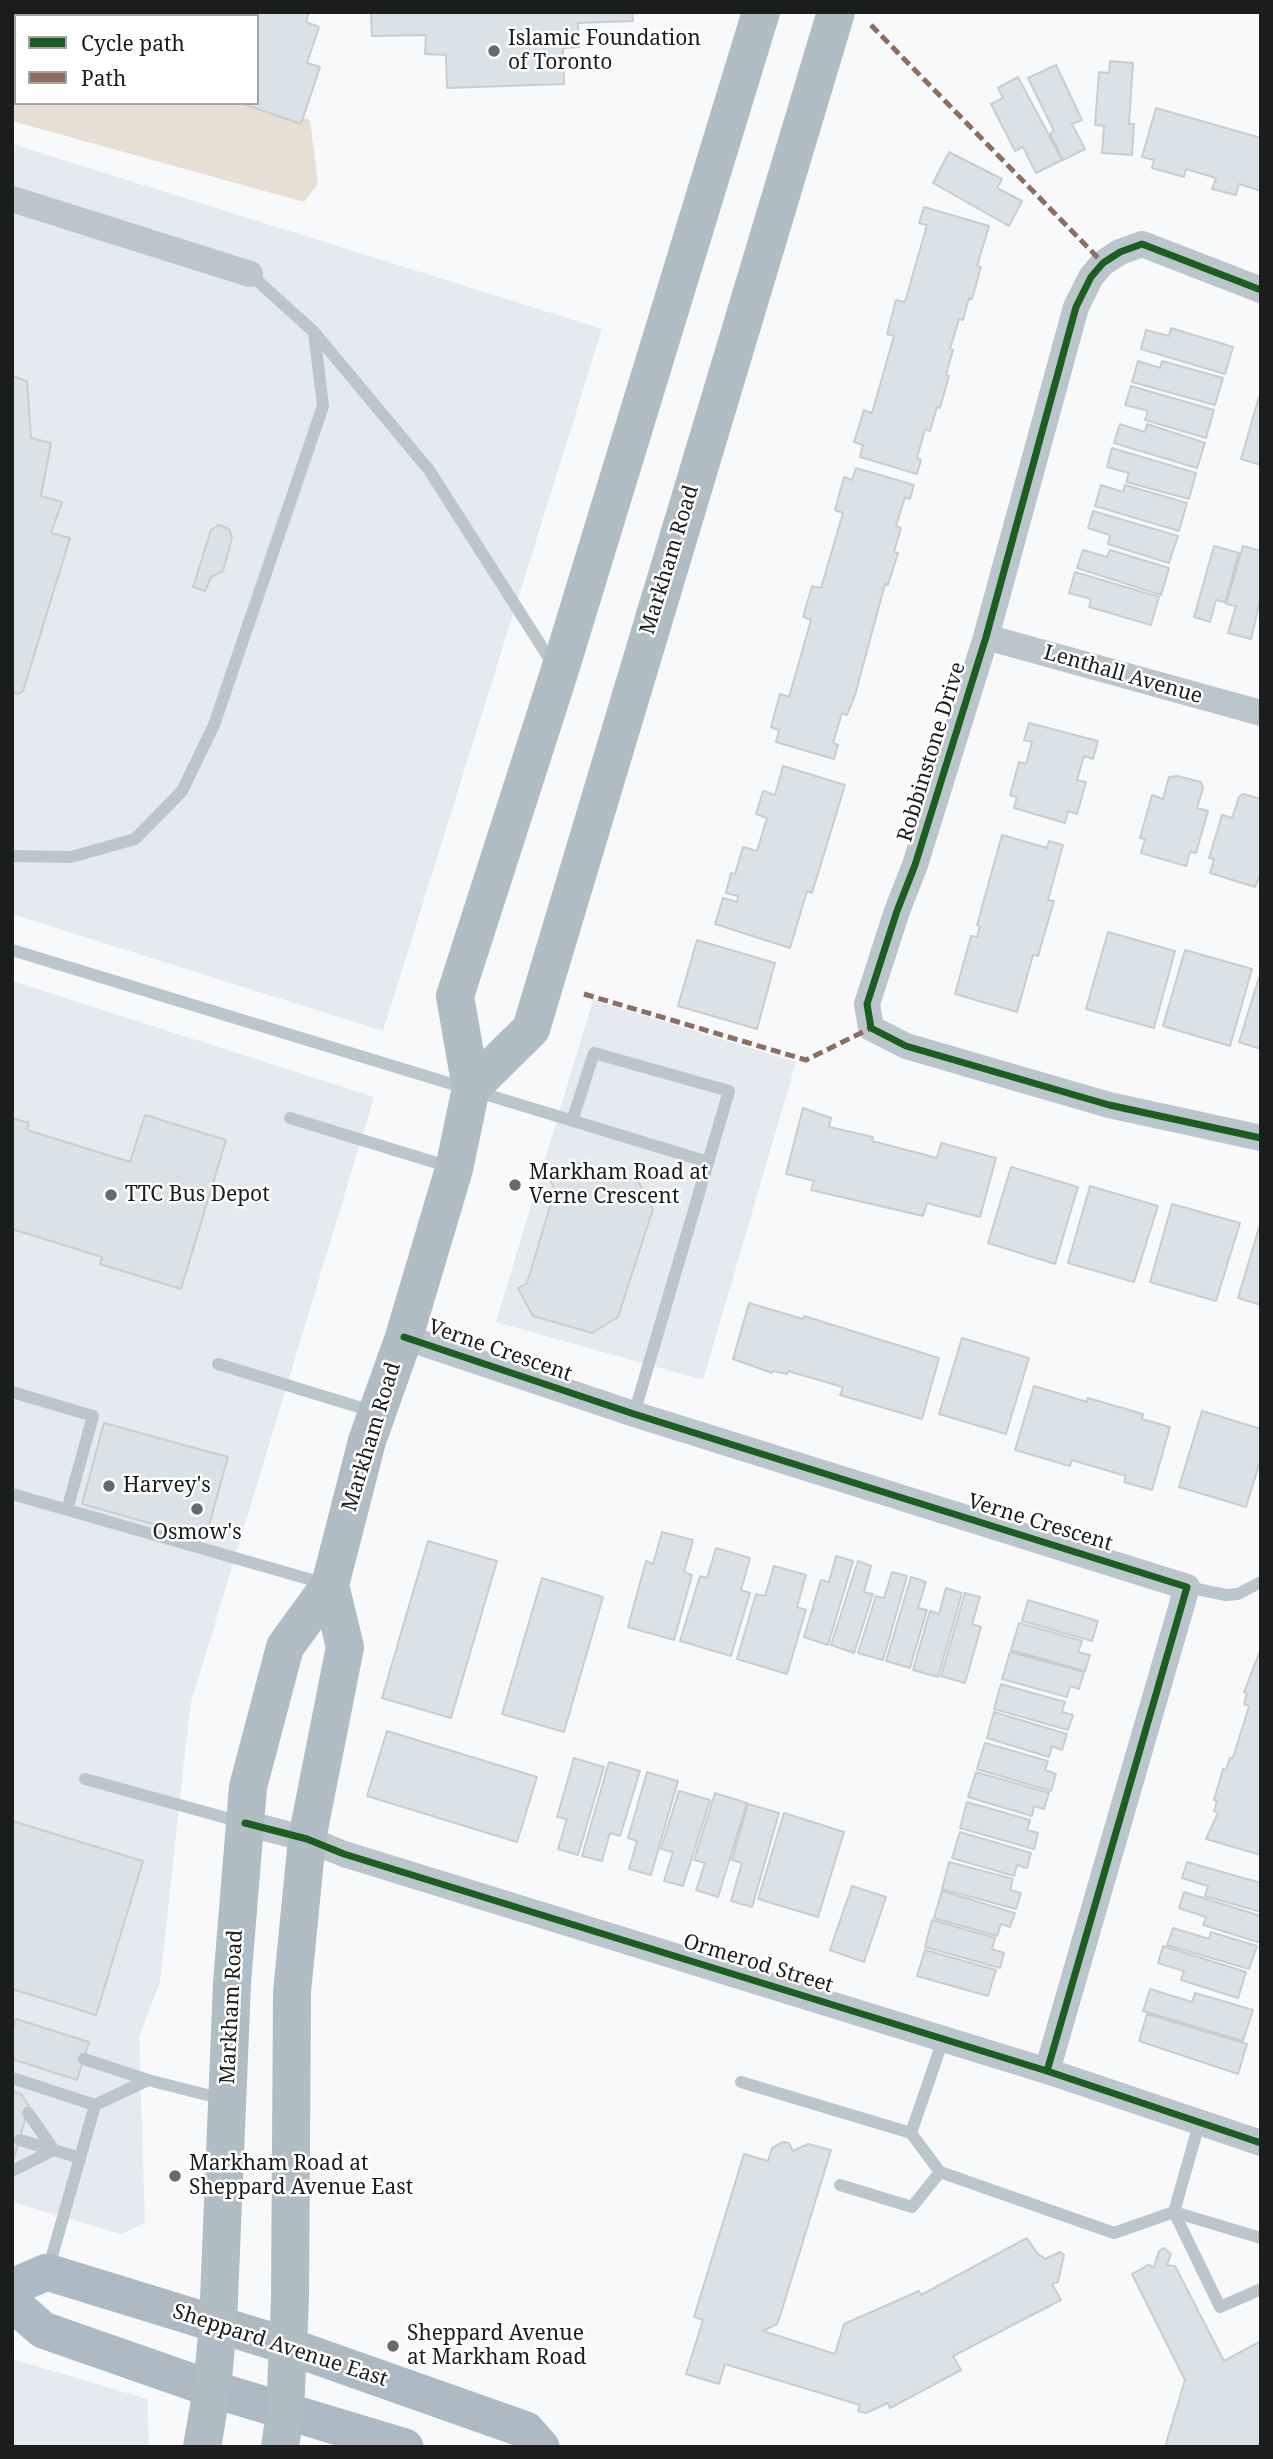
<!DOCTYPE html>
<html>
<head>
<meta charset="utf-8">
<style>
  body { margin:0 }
  #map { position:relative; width:1273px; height:2459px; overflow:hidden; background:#f7f9fb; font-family:"Noto Serif",serif }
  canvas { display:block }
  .frame { position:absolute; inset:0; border:14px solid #1b1c1c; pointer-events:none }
  .legend { position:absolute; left:14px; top:14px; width:245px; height:91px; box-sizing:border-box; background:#fff; border:2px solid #a4a4a4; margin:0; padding:9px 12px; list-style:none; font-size:21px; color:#1b1c1c }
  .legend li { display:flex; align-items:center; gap:14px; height:35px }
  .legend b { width:35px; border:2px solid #a4a4a4 }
</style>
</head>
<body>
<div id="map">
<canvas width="1273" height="2459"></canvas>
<div class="frame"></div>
<ul class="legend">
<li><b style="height:9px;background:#1b5e20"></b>Cycle path</li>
<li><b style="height:9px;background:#8d6e63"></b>Path</li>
</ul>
</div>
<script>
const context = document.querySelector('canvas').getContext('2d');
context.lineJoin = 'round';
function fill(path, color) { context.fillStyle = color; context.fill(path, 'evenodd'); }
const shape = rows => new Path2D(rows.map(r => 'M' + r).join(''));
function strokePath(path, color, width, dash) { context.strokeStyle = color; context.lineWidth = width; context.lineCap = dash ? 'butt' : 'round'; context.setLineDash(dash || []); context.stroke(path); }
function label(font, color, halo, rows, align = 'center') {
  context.font = font + ' "Noto Serif",serif'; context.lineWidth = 5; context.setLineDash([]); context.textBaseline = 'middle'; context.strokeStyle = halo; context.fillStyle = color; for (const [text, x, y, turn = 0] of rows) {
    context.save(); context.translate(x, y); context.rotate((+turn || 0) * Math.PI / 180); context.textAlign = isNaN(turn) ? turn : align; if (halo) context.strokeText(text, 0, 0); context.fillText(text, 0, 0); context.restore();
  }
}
const built = shape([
  [12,12,68,12,67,16,16,16,16,24,12,23],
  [12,144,602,329,383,1031,12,914],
  [12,981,374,1097,190,1706,160,1982,139,2037,145,2223,121,2234,12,2202],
  [593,1000,796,1062,703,1380,496,1322],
  [12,2359,147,2399,149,2447,12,2447]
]);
const green = shape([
  [12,23,16,24,16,103,257,103,310,120,318,184,304,202,12,121]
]);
const building = shape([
  [70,12,309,12,306,22,319,27,307,63,320,67,301,124,241,103,257,103,257,16,69,16,70,12],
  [371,12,632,12,633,21,578,23,579,47,563,48,564,84,447,88,446,55,425,54,426,35,372,36,371,12],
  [1110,61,1133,63,1129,124,1134,124,1132,155,1102,153,1104,126,1095,125,1099,72,1109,73,1110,61],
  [1056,65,1082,120,1072,124,1085,149,1063,160,1050,134,1054,131,1028,78,1056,65],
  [1018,77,1062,160,1036,173,1023,147,1015,151,991,104,1003,98,998,88,1018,77],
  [1156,108,1261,138,1261,191,1239,184,1236,195,1212,189,1216,178,1186,169,1184,177,1152,168,1154,160,1142,157,1156,108],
  [949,152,1002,179,997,188,1022,201,1009,226,933,183,949,152],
  [924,207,989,226,977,266,981,267,972,299,969,298,963,320,959,319,950,349,953,350,946,375,949,376,940,408,937,407,930,431,925,429,917,458,921,460,917,474,860,457,863,445,854,442,864,410,872,413,894,336,887,334,896,300,905,302,927,225,919,223,924,207],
  [1171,328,1233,347,1225,374,1141,349,1146,330,1169,336,1171,328],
  [1138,361,1160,368,1162,361,1223,378,1215,405,1132,382,1138,361],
  [12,376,27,381,31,438,51,443,41,496,62,502,51,533,70,538,23,691,19,694,12,692,12,376],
  [1131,386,1214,410,1206,438,1145,420,1148,411,1125,405,1131,386],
  [1259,397,1261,398,1261,465,1241,459,1259,397],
  [1120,424,1145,432,1147,424,1205,443,1197,468,1114,443,1120,424],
  [1112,448,1196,473,1189,499,1126,482,1129,473,1107,467,1112,448],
  [856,468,914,485,910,499,905,497,896,526,901,528,894,552,898,553,888,585,885,584,855,695,847,715,842,713,833,743,838,745,834,759,776,742,779,730,771,727,780,694,789,697,811,620,803,617,812,586,821,588,843,513,835,510,844,477,852,480,856,468],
  [1101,485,1123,492,1125,485,1187,503,1179,531,1095,506,1101,485],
  [1093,511,1178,536,1169,563,1108,544,1110,535,1088,528,1093,511],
  [219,525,229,529,232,538,223,571,211,577,205,591,193,587,211,530,219,525],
  [1214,546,1239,553,1225,602,1216,600,1210,622,1194,617,1214,546],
  [1243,546,1261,551,1261,596,1251,639,1228,633,1236,606,1226,604,1243,546],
  [1083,550,1107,557,1110,550,1169,568,1161,595,1077,568,1083,550],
  [1075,572,1159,597,1151,625,1089,607,1091,599,1069,593,1075,572],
  [1029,723,1098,741,1093,759,1084,756,1077,780,1086,782,1077,814,1068,811,1065,823,1014,808,1017,797,1010,795,1019,762,1026,764,1032,742,1024,740,1029,723],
  [783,766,845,785,812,893,807,891,790,948,715,924,723,898,737,902,738,896,726,893,731,873,735,874,743,847,757,851,767,818,756,814,763,791,775,795,783,766],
  [1177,776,1201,782,1203,788,1197,808,1208,811,1196,853,1190,852,1186,866,1141,853,1145,839,1140,838,1152,795,1163,799,1169,777,1177,776],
  [1243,794,1261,799,1261,873,1255,887,1210,873,1214,859,1209,858,1222,815,1232,818,1239,797,1243,794],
  [1002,835,1047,848,1049,841,1063,845,1048,900,1054,901,1038,956,1033,955,1017,1012,955,994,971,936,977,937,980,926,977,925,1002,835],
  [1108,932,1175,951,1154,1028,1086,1009,1108,932],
  [697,940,775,963,757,1029,678,1006,697,940],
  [1185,950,1252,969,1230,1046,1163,1026,1185,950],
  [1261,971,1261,1049,1239,1042,1261,971],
  [803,1108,831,1118,829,1127,873,1137,872,1141,937,1158,941,1143,996,1158,980,1217,927,1203,923,1216,811,1190,814,1181,786,1174,803,1108],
  [145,1115,226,1140,181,1289,100,1264,102,1257,12,1229,12,1118,29,1123,27,1130,130,1162,145,1115],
  [577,1163,638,1181,653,1209,618,1317,592,1333,533,1316,518,1288,527,1283,555,1190,549,1178,577,1163],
  [1011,1167,1078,1187,1055,1264,988,1243,1011,1167],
  [1090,1186,1158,1206,1134,1282,1068,1263,1090,1186],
  [1172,1204,1240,1223,1216,1301,1150,1282,1172,1204],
  [1261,1221,1261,1305,1238,1298,1261,1221],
  [749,1303,803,1319,804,1316,939,1358,922,1419,840,1395,843,1387,788,1371,787,1374,773,1371,772,1373,733,1359,749,1303],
  [962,1338,1029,1358,1006,1434,939,1414,962,1338],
  [1034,1386,1087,1402,1088,1398,1143,1414,1142,1419,1170,1427,1152,1490,1124,1482,1126,1476,1072,1460,1070,1466,1015,1450,1034,1386],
  [1202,1411,1261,1429,1261,1458,1246,1507,1179,1487,1202,1411],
  [104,1423,228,1457,205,1539,82,1504,104,1423],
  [662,1532,693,1540,684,1572,692,1575,674,1640,628,1627,646,1561,653,1564,662,1532],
  [428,1541,497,1561,451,1718,382,1698,428,1541],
  [716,1548,750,1558,741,1590,750,1593,731,1656,680,1641,700,1576,707,1578,716,1548],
  [836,1556,853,1561,828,1645,804,1637,821,1580,829,1582,836,1556],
  [858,1561,871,1566,864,1592,873,1594,854,1653,831,1645,858,1561],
  [774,1566,806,1575,797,1607,806,1610,787,1674,737,1659,756,1594,765,1596,774,1566],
  [892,1572,907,1576,883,1660,858,1653,876,1596,884,1598,892,1572],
  [911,1577,926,1582,918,1608,927,1610,910,1668,886,1661,911,1577],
  [542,1578,603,1597,564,1732,502,1714,542,1578],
  [946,1588,962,1593,938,1677,913,1670,930,1611,939,1614,946,1588],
  [965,1593,980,1597,972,1624,981,1627,965,1683,941,1676,965,1593],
  [1028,1600,1098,1621,1092,1641,1022,1621,1028,1600],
  [1019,1623,1082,1641,1078,1652,1090,1655,1085,1671,1011,1650,1019,1623],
  [1260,1651,1261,1651,1261,1855,1206,1839,1218,1813,1214,1811,1217,1801,1214,1800,1223,1769,1226,1770,1230,1758,1233,1758,1249,1706,1244,1704,1247,1693,1244,1692,1260,1651],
  [1010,1652,1084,1672,1079,1689,1070,1686,1067,1697,1002,1679,1010,1652],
  [1001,1684,1065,1702,1062,1712,1073,1715,1068,1730,994,1709,1001,1684],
  [994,1712,1067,1734,1062,1750,1052,1746,1049,1757,987,1738,994,1712],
  [387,1731,537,1777,517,1842,367,1796,387,1731],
  [985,1743,1048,1761,1045,1770,1056,1774,1051,1791,977,1769,985,1743],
  [574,1758,604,1767,578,1855,558,1849,567,1819,557,1817,574,1758],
  [609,1762,640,1771,620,1836,610,1833,602,1861,582,1856,609,1762],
  [647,1772,678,1781,651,1875,629,1869,637,1841,628,1838,647,1772],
  [976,1772,1049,1793,1044,1809,1034,1806,1032,1816,968,1797,976,1772],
  [679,1791,710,1800,683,1886,664,1881,673,1852,661,1849,679,1791],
  [715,1793,747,1803,718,1897,696,1890,705,1863,694,1860,715,1793],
  [967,1802,1030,1820,1027,1830,1038,1833,1034,1849,960,1828,967,1802],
  [748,1804,779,1813,752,1907,731,1901,742,1863,732,1860,748,1804],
  [784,1813,844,1832,818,1917,758,1899,784,1813],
  [12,1821,143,1861,96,2015,12,1989,12,1821],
  [960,1832,1031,1853,1027,1868,1017,1865,1014,1876,952,1858,960,1832],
  [949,1862,1013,1879,1010,1890,1021,1893,1016,1909,942,1889,949,1862],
  [1187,1862,1261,1883,1261,1912,1205,1896,1208,1886,1182,1878,1187,1862],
  [852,1886,886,1897,864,1962,830,1950,852,1886],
  [942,1891,1015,1913,1010,1927,1001,1924,997,1936,934,1918,942,1891],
  [1184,1892,1261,1916,1261,1938,1258,1942,1203,1925,1206,1917,1179,1908,1184,1892],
  [932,1920,995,1938,992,1949,1004,1953,1000,1968,925,1947,932,1920],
  [1173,1928,1209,1939,1211,1932,1257,1946,1249,1969,1167,1945,1173,1928],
  [1163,1946,1246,1972,1238,1998,1181,1980,1184,1971,1158,1963,1163,1946],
  [925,1950,996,1970,988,1996,917,1976,925,1950],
  [1150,1989,1192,2002,1195,1993,1253,2010,1243,2041,1143,2011,1150,1989],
  [1147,2014,1247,2044,1238,2074,1139,2041,1147,2014],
  [16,2019,89,2042,77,2080,12,2059,12,2031,16,2019],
  [12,2091,21,2094,29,2106,12,2165,12,2091],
  [783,2142,789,2143,793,2151,808,2144,831,2150,781,2313,777,2324,763,2331,835,2354,844,2324,919,2291,921,2295,1027,2238,1037,2253,1045,2259,1060,2252,1064,2255,1058,2282,1052,2284,1061,2300,953,2356,961,2370,890,2408,888,2403,866,2413,858,2411,860,2405,725,2364,719,2384,686,2374,703,2320,694,2317,744,2154,768,2161,772,2148,783,2142],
  [1164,2248,1171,2254,1167,2265,1175,2266,1224,2361,1261,2341,1261,2443,1255,2447,1165,2447,1185,2380,1132,2274,1148,2265,1154,2267,1159,2251,1164,2248]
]);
const lane = shape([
  [314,332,429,470,554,666],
  [12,856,71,857,135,839,182,791,214,725,323,406,314,332,250,274],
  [12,950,708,1162],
  [290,1118,450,1167],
  [572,1121,594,1053,729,1091,634,1414],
  [218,1364,375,1412],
  [12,1392,93,1416,67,1510],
  [12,1494,326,1584],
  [1187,1587,1226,1595,1238,1594,1261,1582],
  [85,1779,241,1822],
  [84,2059,148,2080],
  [12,2078,95,2105],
  [741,2082,911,2133,943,2040],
  [28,2113,54,2150],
  [911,2133,940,2172,1114,2233,1174,2212,1199,2124],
  [20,2140,54,2150],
  [12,2171,54,2150,80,2158],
  [840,2185,912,2207,940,2172],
  [1174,2212,1220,2307,1261,2289],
  [1174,2212,1261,2238],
  [48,2270,95,2105,148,2080,223,2099]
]);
const street = shape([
  [12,199,250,274],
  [1261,290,1142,244,1120,252,1103,263,1091,277,1076,307,986,637,915,865,897,911,867,1004,871,1028,906,1046,1109,1105,1261,1138],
  [986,637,1261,713],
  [404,1337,634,1414,1187,1587,1047,2071],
  [245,1823,307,1839,344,1854,1047,2071,1261,2143]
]);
const secondary = shape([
  [12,2287,47,2272,288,2346,526,2430,541,2447],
  [12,2303,43,2330,212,2389,405,2447]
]);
const primary = shape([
  [471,1088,531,1029,836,12],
  [202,2447,212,2389,218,2324,232,1983,248,1787,285,1647,330,1585,367,1441,404,1337,454,1169,471,1088,455,996,559,673,761,12],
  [280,2447,285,2413,290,2299,292,1992,307,1839,345,1647,330,1585]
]);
const quiet = shape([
  [871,25,1103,263],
  [584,994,806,1060,871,1028]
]);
const cycleway = shape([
  [1261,290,1142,244,1120,252,1103,263,1091,277,1076,307,986,637,915,865,897,911,867,1004,871,1028,906,1046,1109,1105,1261,1138],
  [404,1337,634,1414,1187,1587,1047,2071],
  [245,1823,307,1839,344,1854,1047,2071,1261,2143]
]);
const markers = [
  [494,51,7,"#68696a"],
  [515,1185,7,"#68696a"],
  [111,1195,7,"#68696a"],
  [109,1486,7,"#68696a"],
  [197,1509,7,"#68696a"],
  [175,2176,7,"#68696a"],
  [393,2346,7,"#68696a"]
];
const poiNames = [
  ["Islamic Foundation",508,39],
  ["of Toronto",508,63],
  ["Markham Road at",529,1173],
  ["Verne Crescent",529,1197],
  ["TTC Bus Depot",125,1195],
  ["Harvey's",123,1486],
  ["Osmow's",197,1533,"center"],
  ["Markham Road at",189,2164],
  ["Sheppard Avenue East",189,2188],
  ["Sheppard Avenue",407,2334],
  ["at Markham Road",407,2358]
];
const streetNames = [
  ["Markham Road",670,560,-73],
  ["Lenthall Avenue",1123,675,16],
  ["Robbinstone Drive",932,752,-73],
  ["Verne Crescent",500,1351,19],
  ["Markham Road",372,1437,-73],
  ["Verne Crescent",1040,1523,17],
  ["Ormerod Street",758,1964,17],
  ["Markham Road",232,2007,-87],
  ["Sheppard Avenue East",280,2346,18]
];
fill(built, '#e4eaef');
fill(green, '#e7dfd3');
fill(building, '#dae2e8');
strokePath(building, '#cbcccd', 2);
strokePath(lane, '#bbc5cc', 12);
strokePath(street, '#bbc5cc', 26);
strokePath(secondary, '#adbac4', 37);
strokePath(primary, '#b0bdc5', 38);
strokePath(quiet, '#8d6e63', 5, [10, 5]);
strokePath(cycleway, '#1b5e20', 7);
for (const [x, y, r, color] of markers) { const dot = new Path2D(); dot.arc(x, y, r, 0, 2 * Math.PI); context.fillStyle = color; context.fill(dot); strokePath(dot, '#fff', 2.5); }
label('21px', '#1b1c1c', '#fff', poiNames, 'left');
label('21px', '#1b1c1c', '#fff', streetNames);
</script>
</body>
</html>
